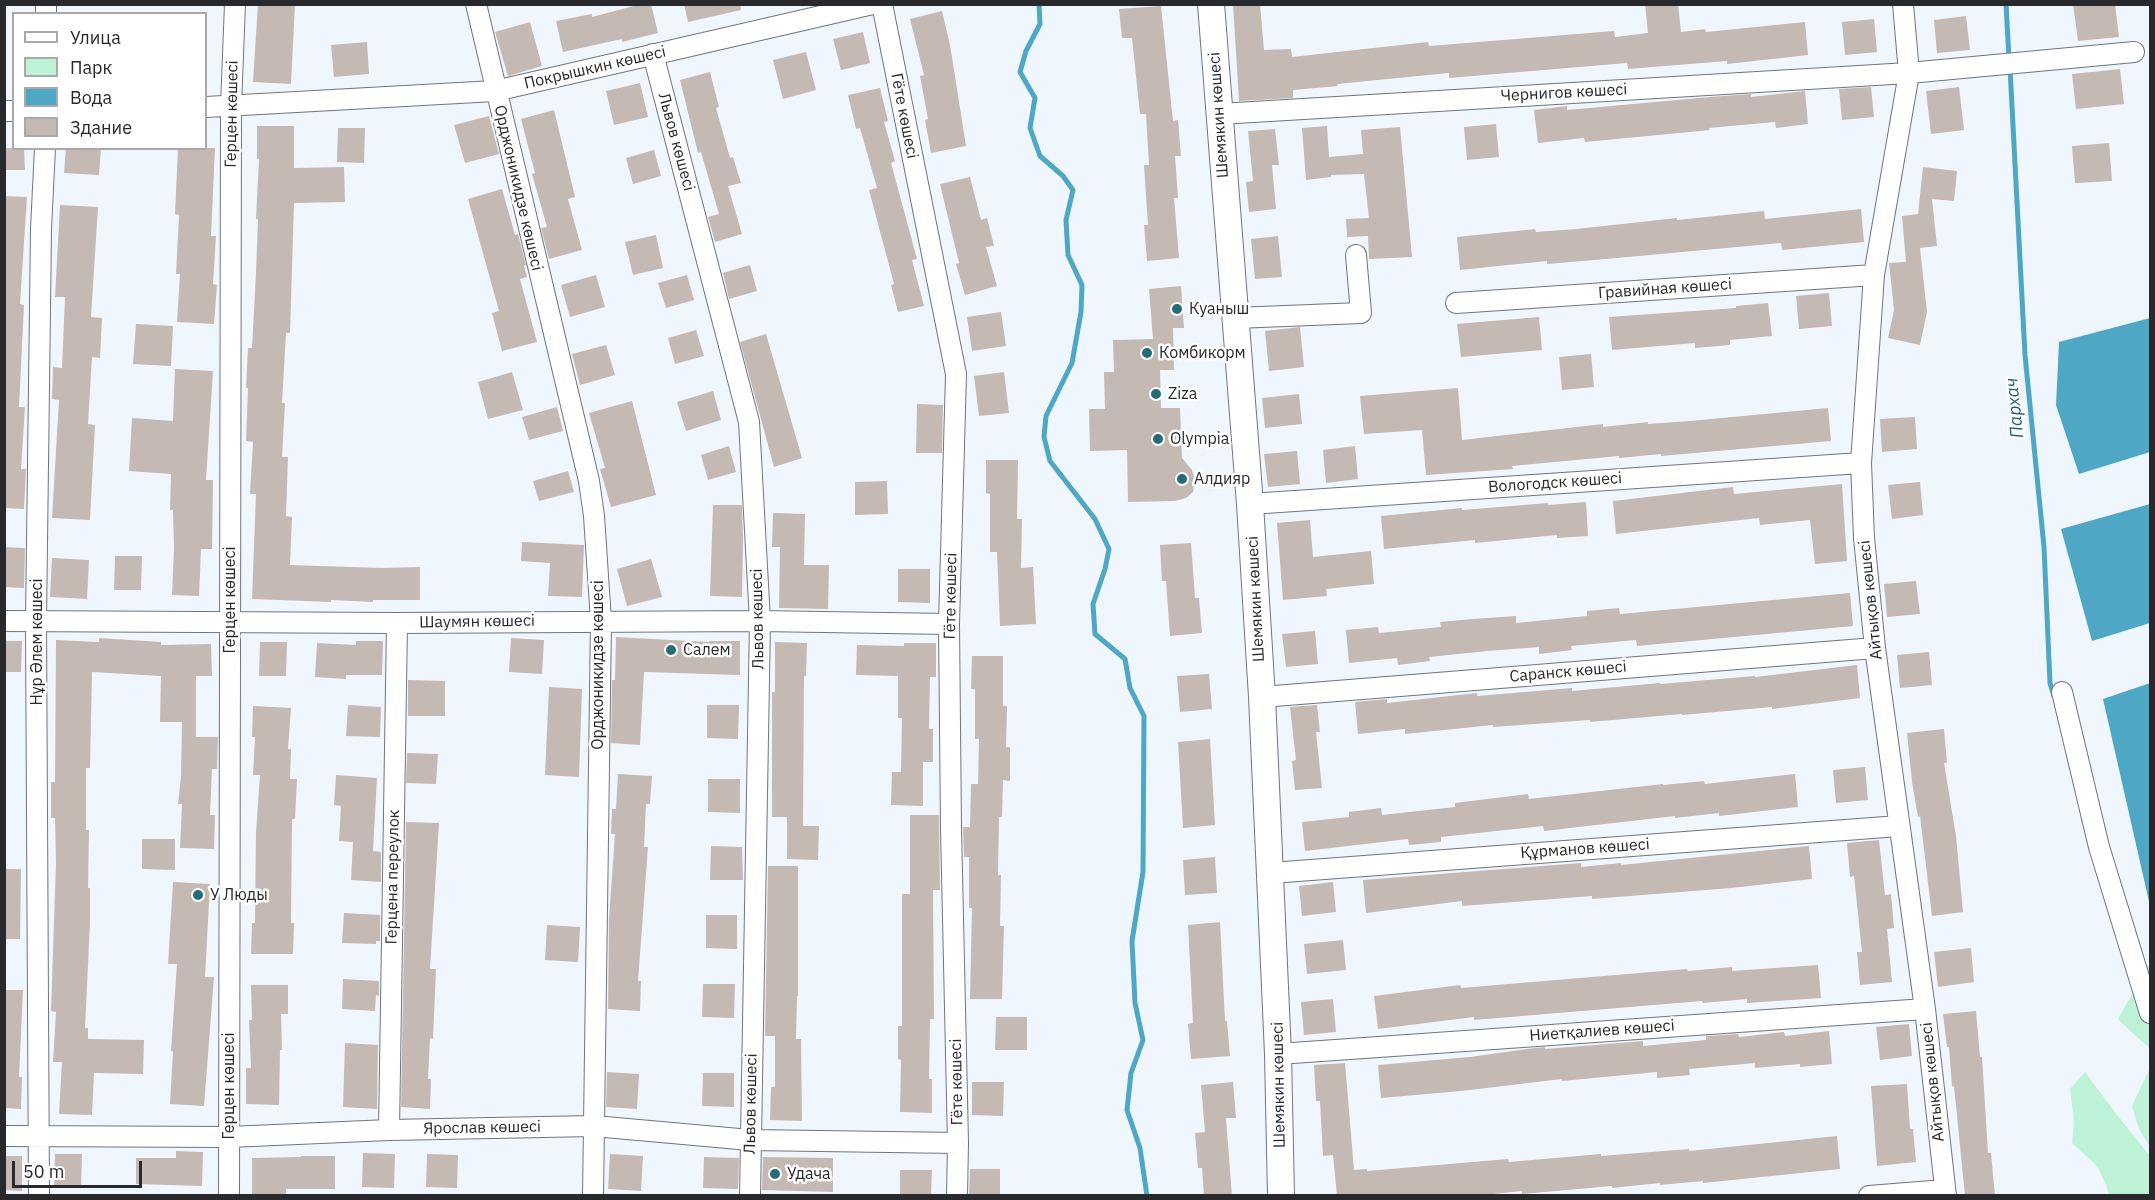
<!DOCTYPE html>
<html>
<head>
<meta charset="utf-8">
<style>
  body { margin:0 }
  #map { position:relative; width:2155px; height:1200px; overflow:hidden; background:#f0f6fe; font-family:"IBM Plex Sans",sans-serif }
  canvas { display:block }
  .frame { position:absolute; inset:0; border:6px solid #27292d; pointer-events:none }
  .legend { position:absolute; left:12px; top:12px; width:195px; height:138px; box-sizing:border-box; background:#fff; border:2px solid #a9a9ab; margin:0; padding:8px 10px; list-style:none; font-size:18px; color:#27292d }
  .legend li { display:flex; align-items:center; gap:12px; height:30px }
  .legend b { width:30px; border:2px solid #a9a9ab }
  .scale { position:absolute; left:12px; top:1161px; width:130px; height:27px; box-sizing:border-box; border:3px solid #27292d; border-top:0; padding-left:8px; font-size:18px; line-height:21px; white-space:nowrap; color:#27292d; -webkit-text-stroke:4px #fff; paint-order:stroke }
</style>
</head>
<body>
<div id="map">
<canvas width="2155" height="1200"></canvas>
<div class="frame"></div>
<ul class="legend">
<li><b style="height:8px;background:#fff"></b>Улица</li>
<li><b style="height:16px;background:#bdf2d7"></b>Парк</li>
<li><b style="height:16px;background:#4ea8c5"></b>Вода</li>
<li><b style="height:16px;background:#c5b9b4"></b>Здание</li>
</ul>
<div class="scale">50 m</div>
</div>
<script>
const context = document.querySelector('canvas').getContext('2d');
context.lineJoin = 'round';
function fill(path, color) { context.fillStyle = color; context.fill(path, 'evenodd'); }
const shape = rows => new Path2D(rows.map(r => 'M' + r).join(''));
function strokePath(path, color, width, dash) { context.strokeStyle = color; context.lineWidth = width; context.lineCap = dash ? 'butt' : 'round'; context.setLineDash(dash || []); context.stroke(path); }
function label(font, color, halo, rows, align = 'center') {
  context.font = font + ' "IBM Plex Sans",sans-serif'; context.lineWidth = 5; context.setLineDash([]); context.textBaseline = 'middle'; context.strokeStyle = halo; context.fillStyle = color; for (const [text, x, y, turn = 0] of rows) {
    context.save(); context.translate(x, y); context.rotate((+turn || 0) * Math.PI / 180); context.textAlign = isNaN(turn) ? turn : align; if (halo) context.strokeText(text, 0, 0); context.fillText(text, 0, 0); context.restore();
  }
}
const green = shape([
  [2144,964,2150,966,2150,1048,2140,1040,2118,1019,2134,991],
  [2150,1068,2150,1147,2139,1129,2132,1106],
  [2085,1072,2117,1115,2150,1156,2150,1195,2109,1195,2106,1185,2097,1166,2072,1143,2074,1122,2070,1089]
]);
const water = shape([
  [2150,318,2150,452,2079,474,2056,405,2059,342],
  [2150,504,2150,623,2092,641,2061,529],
  [2150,683,2150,906,2103,699]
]);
const stream = shape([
  [1039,4,1040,24,1026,51,1020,72,1035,98,1030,128,1040,156,1063,176,1073,190,1066,220,1068,255,1082,285,1081,312,1072,363,1046,416,1044,437,1050,461,1095,519,1109,549,1105,569,1093,604,1095,634,1125,659,1130,688,1144,716,1143,872,1132,941,1135,1003,1143,1040,1131,1073,1127,1110,1140,1148,1147,1196],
  [2006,4,2009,59],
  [2010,68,2025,355,2044,547,2050,683,2054,696]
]);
const building = shape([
  [258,4,295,4,291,84,253,82],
  [641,4,651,4,658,33,622,42,622,39,563,52,556,21,592,14,592,17],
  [684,4,740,4,741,10,688,22],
  [1233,4,1260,4,1264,50,1291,49,1292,57,1428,42,1429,46,1614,31,1615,37,1648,33,1645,4,1678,4,1681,32,1705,29,1706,32,1805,22,1808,55,1727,64,1727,61,1628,69,1627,63,1449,78,1449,73,1337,84,1338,86,1293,90,1293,98,1239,101],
  [2073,4,2115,4,2119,37,2078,41],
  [1161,6,1173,121,1178,120,1181,156,1175,156,1178,198,1174,198,1179,258,1147,261,1144,225,1148,225,1144,165,1149,165,1146,114,1140,114,1132,38,1122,38,1119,9],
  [942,11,950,45,966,146,931,153,925,120,928,119,920,76,924,75,910,19],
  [1966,16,1970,50,1937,53,1934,20],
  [1874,19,1877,52,1845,55,1842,22],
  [530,22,542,66,508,76,495,32],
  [863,32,870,63,841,70,833,39],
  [367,42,369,74,334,77,331,45],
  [806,52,816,90,783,99,773,60],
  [2120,69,2124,104,2076,109,2072,74],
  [710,72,719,107,716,108,730,158,733,157,741,183,728,186,742,234,715,242,708,217,719,214,701,152,698,153,680,80],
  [640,83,648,117,614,125,606,91],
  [1871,87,1874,117,1842,120,1839,89],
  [1959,87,1964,130,1931,134,1926,91],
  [880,88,888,121,884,122,895,161,891,163,917,259,912,260,924,306,898,312,891,285,894,284,869,190,877,188,860,128,856,129,848,95],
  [1805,91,1808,124,1776,128,1775,122,1709,128,1710,130,1585,142,1584,138,1538,143,1534,110,1567,106,1567,110,1710,97,1751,94,1751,97],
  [554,110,575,197,568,199,582,250,549,259,541,228,547,227,532,174,535,173,521,119],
  [489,116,499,154,465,163,454,125],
  [1496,124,1499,157,1467,160,1464,127],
  [257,126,294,126,294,168,344,167,345,202,294,203,290,333,286,333,282,403,285,403,282,457,288,457,286,516,292,517,290,565,382,568,420,567,420,600,373,600,373,602,331,600,331,602,252,599,256,494,250,494,253,442,246,441,248,388,246,388,248,348,252,348,256,273,258,219,256,219,259,159,257,159],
  [1327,126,1329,157,1363,154,1361,130,1400,127,1412,257,1369,259,1368,236,1347,237,1346,219,1369,218,1364,174,1331,175,1331,177,1306,180,1302,128],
  [338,128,365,128,364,163,337,162],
  [1275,129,1279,165,1272,165,1276,209,1249,212,1246,182,1253,181,1248,131],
  [2109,143,2112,181,2075,183,2072,146],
  [4,148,24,148,25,170,4,170],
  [66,148,101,148,99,175,64,173],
  [178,148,215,148,211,236,216,236,213,284,217,285,214,324,177,322,180,274,176,274,179,215,175,214],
  [654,150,661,176,633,184,626,158],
  [1923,167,1957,171,1954,201,1932,199,1937,246,1920,248,1927,312,1920,345,1888,338,1894,310,1889,263,1906,262,1902,216,1918,214],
  [970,177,981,220,987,218,994,246,986,247,997,286,965,295,956,264,959,263,940,184],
  [502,189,515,235,518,234,526,265,524,266,527,277,520,279,537,342,502,351,492,313,499,311,468,199],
  [4,196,27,197,20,304,24,305,19,407,25,407,21,469,26,469,24,509,4,508],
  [60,205,98,207,91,317,102,318,100,358,92,357,88,424,95,425,90,520,52,518,59,400,52,399,53,367,62,368,65,297,55,297],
  [1861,209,1864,242,1782,250,1781,243,1595,260,1547,264,1547,261,1460,270,1457,237,1535,229,1536,232,1576,229,1677,218,1677,220,1764,211,1765,219],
  [656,235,663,268,633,275,625,242],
  [1278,236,1282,277,1255,279,1251,239],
  [750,265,757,291,729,299,723,273],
  [596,275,605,307,570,317,561,285],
  [687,275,694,300,666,308,658,283],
  [1181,286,1184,328,1173,328,1174,370,1160,370,1161,408,1180,408,1182,458,1192,470,1195,480,1193,492,1186,498,1175,501,1128,502,1127,450,1090,451,1089,409,1105,409,1104,372,1114,372,1113,340,1153,339,1149,289],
  [1829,293,1832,326,1799,329,1796,296],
  [1768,303,1772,336,1730,340,1730,345,1695,348,1695,343,1612,350,1609,317,1736,308,1736,306],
  [1001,312,1006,346,972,351,967,317],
  [1539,317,1542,350,1461,357,1457,324],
  [136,324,173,326,171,366,133,364],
  [1300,327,1304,367,1269,371,1265,331],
  [696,330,704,356,675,364,668,338],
  [766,334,802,458,774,467,740,342],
  [606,345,615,375,580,385,572,354],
  [1591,354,1594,387,1562,390,1559,357],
  [175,369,213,371,206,480,213,480,212,549,201,549,199,596,172,595,174,549,173,510,170,510,171,474,129,471,132,418,173,421],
  [512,372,523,410,488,419,478,382],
  [1004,372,1009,413,979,416,974,376],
  [1458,388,1462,440,1603,424,1603,427,1648,422,1648,424,1690,421,1828,408,1831,441,1661,456,1661,454,1619,458,1619,456,1512,466,1513,469,1426,475,1422,430,1364,434,1360,396],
  [713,391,721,420,686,431,677,402],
  [1299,394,1302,424,1265,428,1262,398],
  [632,401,656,495,611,507,600,469,605,468,589,413],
  [917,404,943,405,942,453,916,453],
  [557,407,563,431,529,440,522,417],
  [1915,417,1917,449,1882,452,1880,419],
  [729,446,736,472,708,480,701,455],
  [1355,446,1358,479,1326,483,1323,450],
  [1297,451,1300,484,1268,487,1264,454],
  [986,460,1018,460,1017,519,1022,519,1021,568,1033,567,1036,624,1000,626,997,552,990,552,990,494,986,493],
  [568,471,574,492,539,501,533,481],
  [887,481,888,514,855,515,855,482],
  [1920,482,1923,515,1892,519,1888,485],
  [1842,484,1847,561,1815,564,1810,520,1760,525,1759,518,1616,534,1613,501,1733,487,1734,494],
  [1586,502,1588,536,1557,538,1557,535,1475,543,1475,540,1384,549,1381,516,1462,508,1462,510,1548,503,1548,505],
  [713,505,742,505,743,539,742,597,710,596],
  [773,513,805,514,804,565,829,565,828,609,779,608,780,547,772,547],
  [1310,520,1313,557,1371,551,1374,584,1326,589,1327,596,1283,600,1277,523],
  [522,542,584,545,582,597,548,596,550,563,521,561],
  [1191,543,1195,598,1199,598,1202,633,1170,636,1166,581,1162,581,1160,545],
  [4,547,25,548,24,588,4,587],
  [115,556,142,556,141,590,114,590],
  [52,558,89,560,87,599,50,597],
  [651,559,662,597,627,606,617,569],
  [898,569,930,569,930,603,898,602],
  [1916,581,1920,614,1887,617,1884,584],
  [1850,593,1853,626,1637,646,1636,640,1571,646,1572,650,1539,654,1539,647,1487,651,1429,657,1430,661,1398,665,1397,658,1349,663,1346,630,1378,627,1379,633,1441,627,1440,622,1472,619,1516,616,1516,623,1587,616,1587,611,1619,608,1620,614],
  [1315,631,1318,664,1286,667,1282,634],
  [616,637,709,642,709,641,740,641,740,675,644,672,640,745,611,743,612,680,615,680],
  [99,638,161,642,161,645,211,644,212,676,196,676,196,737,218,737,217,769,212,769,210,815,215,815,214,849,180,848,182,804,178,804,181,777,182,722,160,722,161,676,92,672,90,768,86,768,86,830,89,830,88,888,90,888,90,922,85,1028,88,1028,88,1039,144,1040,143,1074,94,1073,92,1115,59,1114,62,1062,53,1062,56,1012,51,1011,56,863,55,818,51,818,51,782,55,782,56,640,99,642],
  [511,638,544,640,542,674,509,672],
  [4,641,22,641,21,672,4,672],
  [356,641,383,641,382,675,346,675,346,679,315,677,317,643,356,645],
  [260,642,287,642,286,676,259,676],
  [775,642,807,643,806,676,804,676,803,826,819,826,818,860,787,859,787,817,772,817,772,692,775,692],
  [904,643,936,643,936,677,930,677,929,729,933,729,933,762,923,762,923,806,891,805,892,772,901,772,902,718,898,718,898,676,856,675,857,645,904,646],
  [1929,652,1932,685,1900,688,1897,655],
  [972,656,1003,656,1003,706,1007,706,1006,747,1010,747,1010,781,1003,780,1002,817,999,817,998,875,1001,875,1000,926,1004,926,1002,999,970,999,972,908,969,908,969,857,964,857,963,827,970,827,971,784,978,784,979,739,975,739,975,689,971,689],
  [1857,665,1860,698,1772,709,1772,707,1682,715,1682,714,1590,722,1590,720,1493,727,1493,725,1405,734,1405,729,1358,734,1355,702,1387,699,1387,703,1477,693,1477,696,1572,688,1572,691,1660,683,1660,684,1755,676,1755,677],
  [1209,674,1212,709,1180,712,1177,676],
  [408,680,445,681,445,716,408,716],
  [549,687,582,689,579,777,545,775],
  [348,705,381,707,380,737,346,736],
  [707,705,739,705,738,739,707,738],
  [1317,705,1320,732,1316,732,1322,788,1295,790,1292,761,1296,760,1290,707],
  [253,706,291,708,288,749,291,749,290,779,297,779,295,819,292,819,291,923,294,923,293,954,251,954,252,923,255,923,256,833,260,775,253,775,255,737,252,737],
  [1944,729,1947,763,1944,763,1956,836,1963,912,1932,916,1920,816,1918,817,1912,782,1907,733],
  [1210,739,1215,825,1183,828,1178,742],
  [407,753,438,754,436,784,406,783],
  [1865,767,1868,800,1836,803,1833,770],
  [618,774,652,776,650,804,646,804,644,847,648,847,638,981,641,981,640,1011,608,1009,609,919,615,834,611,834,612,809,616,809],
  [1795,774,1798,807,1719,816,1719,813,1675,818,1675,816,1544,831,1543,826,1441,837,1441,842,1409,845,1408,839,1305,851,1302,822,1349,817,1349,812,1381,808,1382,815,1455,807,1455,803,1528,794,1529,799,1663,784,1663,785,1704,781,1705,784],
  [336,775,377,778,373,851,381,852,381,882,351,880,353,842,339,841,341,806,334,805],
  [708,779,740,779,740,813,708,812],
  [910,815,939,815,940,890,933,890,934,1019,930,1019,929,1079,932,1079,932,1113,900,1112,901,1060,898,1059,898,1026,902,1026,902,894,910,894],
  [406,822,439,823,430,969,436,969,433,1039,430,1038,428,1079,431,1079,430,1109,401,1107],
  [142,839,175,839,175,870,142,869],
  [1879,840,1885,895,1891,894,1894,928,1887,929,1892,982,1860,985,1857,952,1862,952,1854,876,1850,877,1847,843],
  [711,846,742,847,743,880,710,880],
  [1809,846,1812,879,1731,888,1592,899,1592,896,1462,906,1462,901,1366,913,1363,880,1581,863,1581,867,1621,863,1621,865],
  [1215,857,1217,893,1185,895,1183,860],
  [768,866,798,866,798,996,797,996,796,1039,801,1039,802,1121,770,1120,771,1087,775,1087,775,1036,765,1036],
  [4,869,21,869,20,939,4,939],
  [173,882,210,884,205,977,214,977,204,1106,170,1104,173,1051,171,1051,177,964,168,964],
  [1333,882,1336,912,1302,916,1299,886],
  [344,913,380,915,380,941,376,941,376,944,342,943],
  [706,915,737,915,737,949,706,948],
  [1220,922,1225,1021,1227,1021,1230,1056,1191,1059,1188,1024,1193,1023,1188,925],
  [547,925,580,927,578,962,545,960],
  [1343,940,1346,970,1307,974,1304,944],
  [1971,948,1974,982,1938,987,1934,952],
  [1818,965,1821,998,1747,1003,1747,999,1703,1003,1702,1001,1474,1020,1474,1017,1378,1029,1374,996,1460,985,1461,988,1687,969,1688,971,1732,967,1732,971],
  [343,979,379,981,379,996,376,995,375,1011,342,1009],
  [703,984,735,984,734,1018,702,1017],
  [251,985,288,985,288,1014,281,1014,282,1050,280,1050,279,1105,246,1104,246,1068,251,1068,249,1020,252,1020],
  [4,990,23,990,19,1077,22,1077,21,1109,4,1108],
  [1333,999,1336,1032,1304,1035,1301,1002],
  [1976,1011,1980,1057,1982,1057,1988,1153,1991,1153,1995,1196,1965,1196,1954,1086,1952,1087,1949,1047,1947,1047,1943,1014],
  [996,1017,1027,1017,1027,1050,995,1050],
  [1909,1024,1912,1056,1880,1060,1876,1027],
  [1829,1031,1832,1064,1800,1067,1800,1064,1755,1068,1755,1063,1689,1069,1690,1075,1657,1078,1657,1072,1562,1081,1562,1079,1461,1091,1381,1098,1378,1065,1470,1057,1527,1049,1545,1047,1545,1049,1643,1041,1643,1046,1706,1040,1706,1036,1738,1034,1739,1037,1784,1032,1785,1036],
  [345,1043,378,1045,377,1109,343,1107],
  [1345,1063,1354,1170,1367,1169,1367,1171,1508,1159,1509,1162,1601,1154,1601,1156,1689,1149,1689,1151,1837,1136,1840,1169,1703,1183,1703,1181,1660,1185,1660,1183,1612,1188,1612,1186,1522,1194,1522,1191,1474,1196,1337,1196,1333,1155,1323,1156,1320,1101,1316,1101,1314,1065],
  [607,1072,639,1074,637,1109,606,1107],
  [703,1073,734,1073,734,1107,702,1106],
  [972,1082,1004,1082,1003,1116,972,1115],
  [1233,1082,1236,1118,1226,1118,1232,1196,1204,1196,1202,1168,1198,1168,1195,1133,1205,1132,1201,1085],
  [1907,1084,1910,1129,1913,1129,1916,1162,1877,1166,1871,1086],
  [176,1151,203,1152,202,1186,136,1184,136,1158,176,1158],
  [363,1153,395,1154,394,1188,362,1187],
  [55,1154,82,1154,81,1188,54,1188],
  [427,1154,458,1155,457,1188,426,1187],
  [610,1154,643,1156,641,1191,608,1189],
  [4,1156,22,1156,22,1191,4,1190],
  [301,1156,335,1156,335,1189,286,1189,286,1194,252,1194,252,1158,301,1157],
  [704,1157,739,1158,738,1189,703,1188],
  [763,1157,833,1158,833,1192,762,1190],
  [970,1169,1000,1169,1000,1196,969,1196],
  [900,1170,932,1170,931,1196,900,1196]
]);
const minor = shape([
  [46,4,46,14],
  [476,4,589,481,594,516,601,621,593,1196],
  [882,4,956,374,949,624,951,828,958,1143,957,1196],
  [1903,4,1909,73,1874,275,1861,463,1864,538,1875,648,1925,1009,1946,1196],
  [653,54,749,422,760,621,750,1196],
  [206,107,495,91,873,4],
  [4,111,14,111],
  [1219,114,1909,73,2134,52],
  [1456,303,1874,275],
  [1235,318,1361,313,1356,255],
  [1250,504,1861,463],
  [4,621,397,623,760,621,949,624],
  [2062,692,2099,847,2150,1013],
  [1262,697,1875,648],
  [1271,873,1899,826],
  [1278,1054,1925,1009],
  [389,1130,397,623],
  [4,1136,229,1137,389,1130,594,1126,750,1140,958,1143],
  [39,1196,36,621,41,229,45,148],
  [229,1196,231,106,235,4],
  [1869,1196,1945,1190]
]);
const major = shape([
  [1211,4,1250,504,1262,697,1278,1054,1281,1196]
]);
const markers = [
  [1177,309,6,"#256c7a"],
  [1147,353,6,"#256c7a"],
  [1156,394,6,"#256c7a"],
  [1158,439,6,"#256c7a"],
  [1182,479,6,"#256c7a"],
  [671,650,6,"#256c7a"],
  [198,895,6,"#256c7a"],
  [775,1174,6,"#256c7a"]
];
const streetNames = [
  ["Покрышкин көшесі",595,68,-13],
  ["Чернигов көшесі",1564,93,-3],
  ["Герцен көшесі",232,114,-89],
  ["Шемякин көшесі",1219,115,-94],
  ["Гёте көшесі",904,116,79],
  ["Львов көшесі",676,142,75],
  ["Орджоникидзе көшесі",518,188,77],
  ["Гравийная көшесі",1665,289,-4],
  ["Вологодск көшесі",1555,483,-4],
  ["Гёте көшесі",951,596,-89],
  ["Шемякин көшесі",1256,599,-93],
  ["Герцен көшесі",230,600,-90],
  ["Айтықов көшесі",1871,600,-96],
  ["Львов көшесі",758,619,-91],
  ["Шаумян көшесі",477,622,-1],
  ["Нұр Әлем көшесі",37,642,-90],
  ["Орджоникидзе көшесі",598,665,-90],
  ["Саранск көшесі",1568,672,-5],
  ["Құрманов көшесі",1585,849,-4],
  ["Герцена переулок",393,877,-89],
  ["Ниетқалиев көшесі",1602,1031,-4],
  ["Гёте көшесі",957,1082,-91],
  ["Айтықов көшесі",1933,1082,-96],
  ["Шемякин көшесі",1279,1085,-91],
  ["Герцен көшесі",229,1086,-90],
  ["Львов көшесі",751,1104,-89],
  ["Ярослав көшесі",482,1128,-1]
];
const poiNames = [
  ["Куаныш",1189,309],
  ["Комбикорм",1159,353],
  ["Ziza",1168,394],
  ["Olympia",1170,439],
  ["Алдияр",1194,479],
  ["Салем",683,650],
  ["У Люды",210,895],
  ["Удача",787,1174]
];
const waterNames = [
  ["Пархач",2015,408,-96]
];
fill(green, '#bdf2d7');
fill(water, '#4ea8c5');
strokePath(stream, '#4ea8c5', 5);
fill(building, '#c5b9b4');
strokePath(minor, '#6f757e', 22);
strokePath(major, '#6f757e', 28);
strokePath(minor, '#fff', 20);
strokePath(major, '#fff', 26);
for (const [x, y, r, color] of markers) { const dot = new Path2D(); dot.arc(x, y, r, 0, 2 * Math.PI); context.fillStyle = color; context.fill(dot); strokePath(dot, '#fff', 2); }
label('16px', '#27292d', '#fff', streetNames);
label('16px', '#27292d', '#fff', poiNames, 'left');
label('italic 18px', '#1a6175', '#fff', waterNames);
</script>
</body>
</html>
